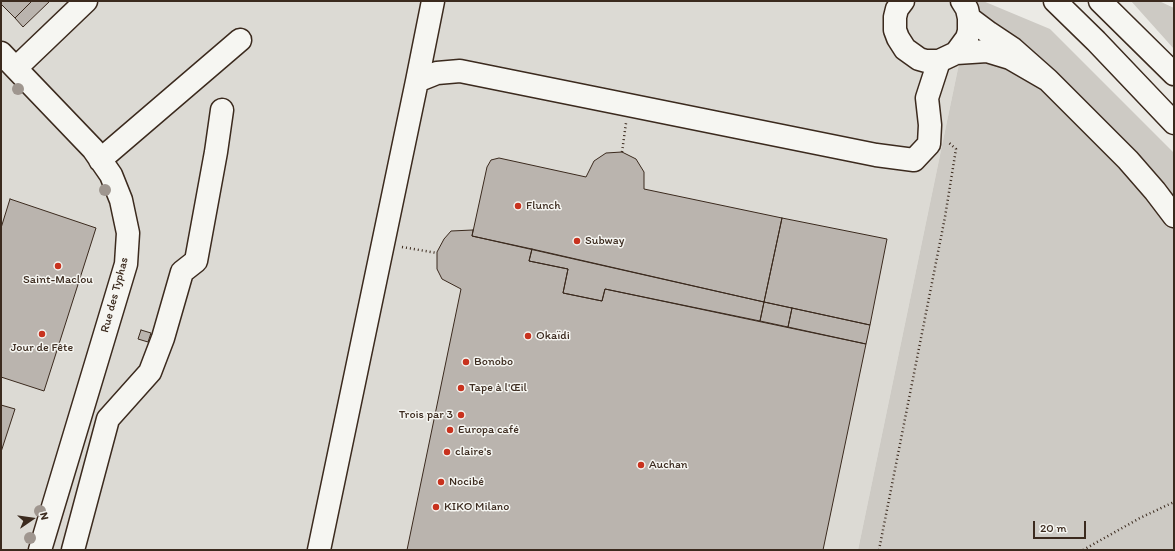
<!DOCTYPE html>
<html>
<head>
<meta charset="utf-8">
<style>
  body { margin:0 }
  #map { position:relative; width:1175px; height:551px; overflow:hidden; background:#ebeae5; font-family:Itim,sans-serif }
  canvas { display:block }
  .frame { position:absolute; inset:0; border:2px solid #3b2a1e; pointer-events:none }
  .north { position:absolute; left:12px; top:499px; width:40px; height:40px; -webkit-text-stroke:3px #f6f6f2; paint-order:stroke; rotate:77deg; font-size:11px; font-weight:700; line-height:16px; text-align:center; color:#3b2a1e }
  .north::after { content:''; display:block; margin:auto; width:14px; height:18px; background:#3b2a1e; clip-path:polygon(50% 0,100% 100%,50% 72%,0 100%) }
  .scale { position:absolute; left:1033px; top:521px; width:53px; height:18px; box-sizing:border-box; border:2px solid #3b2a1e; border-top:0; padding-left:5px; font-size:12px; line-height:14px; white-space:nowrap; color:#3b2a1e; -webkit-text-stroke:3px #f6f6f2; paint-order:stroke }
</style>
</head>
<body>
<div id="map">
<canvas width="1175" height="551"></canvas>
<div class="frame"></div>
<div class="north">N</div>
<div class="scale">20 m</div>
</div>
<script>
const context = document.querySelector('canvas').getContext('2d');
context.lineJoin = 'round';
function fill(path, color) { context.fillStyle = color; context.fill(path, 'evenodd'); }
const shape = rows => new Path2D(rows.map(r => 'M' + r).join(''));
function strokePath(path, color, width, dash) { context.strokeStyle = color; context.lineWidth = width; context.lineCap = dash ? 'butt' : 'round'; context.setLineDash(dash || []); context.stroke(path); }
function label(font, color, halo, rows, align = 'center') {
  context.font = font + ' Itim,sans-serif'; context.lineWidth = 3; context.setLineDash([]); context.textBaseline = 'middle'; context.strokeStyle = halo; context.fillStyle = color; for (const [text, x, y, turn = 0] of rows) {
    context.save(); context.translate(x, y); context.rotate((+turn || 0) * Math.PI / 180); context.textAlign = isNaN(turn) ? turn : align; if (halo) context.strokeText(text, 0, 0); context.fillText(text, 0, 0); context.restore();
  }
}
const built = shape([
  [1,1,972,1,858,550,1,550]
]);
const green = shape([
  [972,1,983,1,1050,29,1174,153,1174,550,858,550],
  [1131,1,1159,1,1174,8,1174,49]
]);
const building = shape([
  [1,1,32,1,15,18,1,4,1,1],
  [32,1,50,1,23,27,15,18,32,1],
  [622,152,636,159,644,172,644,189,782,218,764,302,472,236,487,167,491,160,499,158,586,177,594,161,606,153,622,152],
  [10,199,96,228,44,391,1,377,1,228,10,199],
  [782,218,887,239,870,325,764,302,782,218],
  [473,230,472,236,532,249,529,261,568,269,563,293,602,301,605,289,866,344,823,550,407,550,461,289,442,279,437,269,437,252,444,239,451,231,473,230],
  [532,249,764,302,760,321,605,289,602,301,563,293,568,269,529,261,532,249],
  [764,302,792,308,788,327,760,321,764,302],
  [792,308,870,325,866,344,788,327,792,308],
  [141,330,151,333,148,342,138,339,141,330],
  [1,405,15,409,1,452,1,405]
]);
const path = shape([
  [622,152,626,123],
  [402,247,437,253],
  [879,550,945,217,956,149,948,142],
  [1083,550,1140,518,1174,502]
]);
const minor = shape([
  [903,1,897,9,895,17,895,30,898,38,905,49,919,59,926,61,939,61,956,53,967,38,969,31,969,18,967,9,962,1],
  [1,53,93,149,111,175,121,200,128,233,126,264,40,550],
  [956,53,987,51,1010,58,1048,80,1013,49,989,33,969,18],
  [16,68,86,1],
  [1048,80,1128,160,1155,191,1174,216],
  [417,81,437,73,460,71,876,155,914,160,929,144,930,125,927,98,939,61],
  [100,160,240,40],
  [73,550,108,419,150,372,163,338,182,272,196,261,216,152,222,110],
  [319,550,417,81,433,1]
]);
const highway = shape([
  [1055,1,1096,41,1174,123],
  [1100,1,1174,74]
]);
const trees = [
  [18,89],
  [105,190],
  [40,511],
  [30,538]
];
const markers = [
  [518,206,4,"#c8321e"],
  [577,241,4,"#c8321e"],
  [58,266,4,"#c8321e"],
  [42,334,4,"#c8321e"],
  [528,336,4,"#c8321e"],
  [466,362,4,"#c8321e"],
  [461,388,4,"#c8321e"],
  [461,415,4,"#c8321e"],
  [450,430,4,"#c8321e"],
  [447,452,4,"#c8321e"],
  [641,465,4,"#c8321e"],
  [441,482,4,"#c8321e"],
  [436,507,4,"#c8321e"]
];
const poiNames = [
  ["Flunch",526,206],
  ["Subway",585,241],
  ["Saint-Maclou",58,280,"center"],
  ["Okaïdi",536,336],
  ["Jour de Fête",42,348,"center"],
  ["Bonobo",474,362],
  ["Tape à l'Œil",469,388],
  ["Trois par 3",453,415,"right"],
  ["Europa café",458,430],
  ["claire's",455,452],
  ["Auchan",649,465],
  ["Nocibé",449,482],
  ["KIKO Milano",444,507]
];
const streetNames = [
  ["Rue des Typhas",115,295,-75]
];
fill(built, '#dcdad4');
fill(green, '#cdcac4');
fill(building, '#bab4ae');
strokePath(building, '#3b2a1e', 1);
strokePath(minor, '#3b2a1e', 25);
strokePath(highway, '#3b2a1e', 25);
strokePath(path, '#3b2a1e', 2.5, [1, 3]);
strokePath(minor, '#f6f6f2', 22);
strokePath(highway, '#f6f6f2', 22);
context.fillStyle = '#9f968f';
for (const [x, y] of trees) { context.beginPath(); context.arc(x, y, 6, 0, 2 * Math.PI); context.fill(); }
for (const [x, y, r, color] of markers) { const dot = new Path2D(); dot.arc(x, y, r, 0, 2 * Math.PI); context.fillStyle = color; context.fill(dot); strokePath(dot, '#f6f6f2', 1.5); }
label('12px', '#3b2a1e', '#f6f6f2', poiNames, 'left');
label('12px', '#3b2a1e', '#f6f6f2', streetNames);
</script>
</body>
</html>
